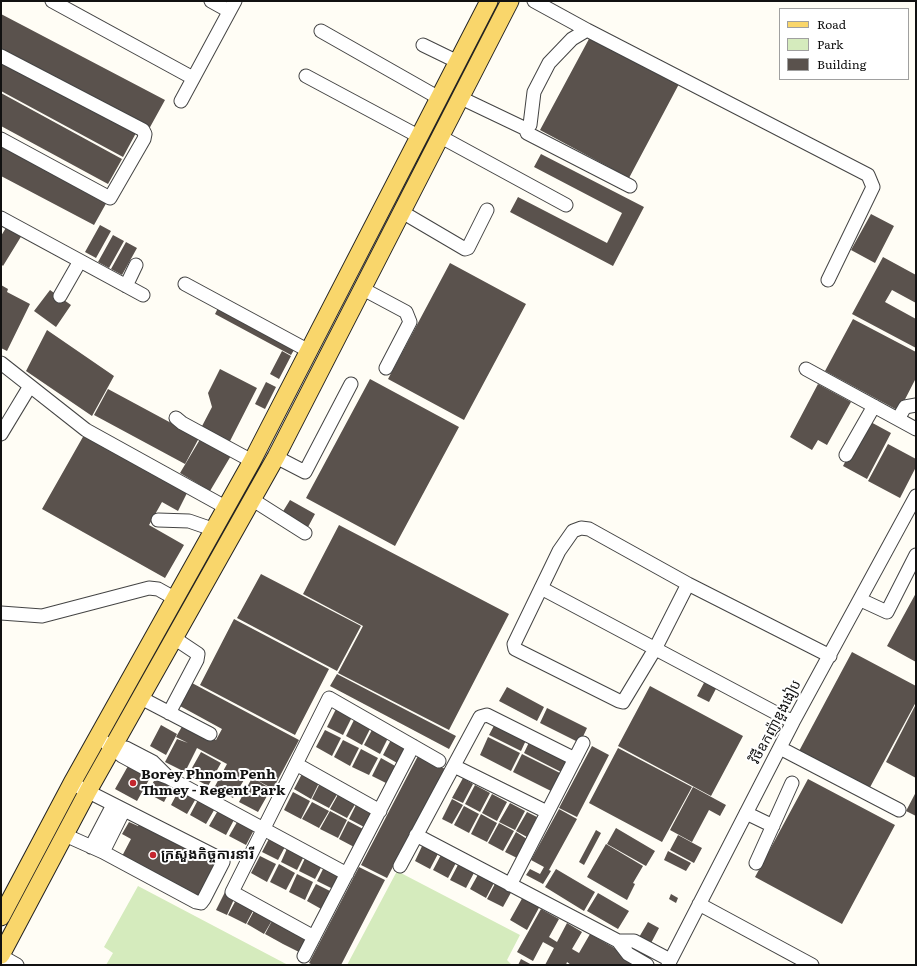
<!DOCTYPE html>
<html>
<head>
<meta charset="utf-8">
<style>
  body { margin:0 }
  #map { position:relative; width:917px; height:966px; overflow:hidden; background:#fffdf5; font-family:Literata,serif }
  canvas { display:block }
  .frame { position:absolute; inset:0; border:2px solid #111; pointer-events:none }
  .legend { position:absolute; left:779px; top:8px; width:130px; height:72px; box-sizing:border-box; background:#fff; border:1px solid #a0a0a0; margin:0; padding:5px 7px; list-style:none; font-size:12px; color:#111 }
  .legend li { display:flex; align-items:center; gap:8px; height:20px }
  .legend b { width:20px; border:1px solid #a0a0a0 }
</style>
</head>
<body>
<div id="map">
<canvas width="917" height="966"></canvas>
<div class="frame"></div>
<ul class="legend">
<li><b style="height:5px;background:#f9d66b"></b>Road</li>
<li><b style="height:11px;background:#d5ebbd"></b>Park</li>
<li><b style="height:11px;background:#5a524d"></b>Building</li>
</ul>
</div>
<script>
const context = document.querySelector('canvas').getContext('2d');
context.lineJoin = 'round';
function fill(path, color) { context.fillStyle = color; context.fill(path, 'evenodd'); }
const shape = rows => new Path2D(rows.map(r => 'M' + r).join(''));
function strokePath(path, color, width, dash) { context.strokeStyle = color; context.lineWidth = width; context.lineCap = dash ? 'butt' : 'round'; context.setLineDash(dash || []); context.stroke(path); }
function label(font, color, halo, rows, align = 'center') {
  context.font = font + ' Literata,"Noto Sans Khmer",serif'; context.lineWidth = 4; context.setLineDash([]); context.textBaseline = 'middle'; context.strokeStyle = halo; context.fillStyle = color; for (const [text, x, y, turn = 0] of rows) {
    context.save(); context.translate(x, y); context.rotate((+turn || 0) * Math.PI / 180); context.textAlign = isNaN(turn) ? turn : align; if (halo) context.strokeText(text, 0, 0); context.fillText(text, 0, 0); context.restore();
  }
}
const green = shape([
  [397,871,520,935,507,960,512,965,347,965],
  [138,886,288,965,106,965,113,953,104,947]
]);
const building = shape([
  [1,14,165,100,149,129,1,51],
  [590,37,679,84,629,178,540,130],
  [1,61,136,133,123,157,1,91],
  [1,93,122,159,108,184,1,126],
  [1,143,108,200,94,225,1,176],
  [541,154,644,207,613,266,510,212,518,197,607,243,622,213,534,167],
  [871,214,894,226,875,263,851,250],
  [100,225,111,231,96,258,85,252],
  [7,226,22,235,3,266,1,264,1,236],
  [113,235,124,241,109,268,98,262],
  [126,242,137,248,122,275,111,269],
  [883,257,916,275,916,303,892,290,885,302,916,319,916,348,852,314],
  [450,263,526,304,464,420,388,379],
  [1,285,8,289,7,292,30,304,7,351,1,348],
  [50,290,71,305,56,327,34,311],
  [220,304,297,345,291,355,215,314],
  [853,319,916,352,916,378,899,411,825,371],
  [47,330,114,376,92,416,26,371],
  [282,351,291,356,279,379,270,374],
  [220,369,257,388,229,443,201,428,212,407,208,393],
  [370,379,459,427,395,546,306,498],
  [266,382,276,387,265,409,255,404],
  [818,384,851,402,827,445,818,440,812,450,790,437],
  [108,389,199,438,185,464,94,415],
  [867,420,891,433,867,479,843,466],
  [84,435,187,493,178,511,162,502,149,525,184,545,165,578,42,509],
  [202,436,232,454,210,491,180,473],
  [888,444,916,459,916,467,900,498,868,481],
  [290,500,315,514,308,527,282,513],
  [339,525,509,614,449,730,338,673,363,626,303,594],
  [261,574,361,626,337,671,237,618],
  [916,593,916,662,887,646],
  [234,619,329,669,295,735,200,685],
  [852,652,916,686,916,702,868,791,798,753],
  [337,674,456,736,449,749,330,686],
  [706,679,718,685,709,702,697,696],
  [192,683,299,740,273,789,255,779,271,789,258,812,239,802,252,778,247,775,233,798,214,788,227,764,197,748,185,772,165,762,177,739,188,743,176,737,184,723,216,740,222,729,180,706],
  [650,686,743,736,711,796,618,746],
  [507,687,544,707,537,721,499,701],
  [916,704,916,778,886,762],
  [547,708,587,728,580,743,540,723],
  [336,709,352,717,343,735,327,727],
  [355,718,371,727,362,745,346,736],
  [497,720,528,736,521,751,489,735],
  [161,725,177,734,166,755,150,746],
  [373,728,389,736,380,754,364,745],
  [325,730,341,738,332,756,316,747],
  [488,737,520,753,511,771,480,755],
  [392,738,408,746,399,764,383,755],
  [531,738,570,758,563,773,524,753],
  [343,740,359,748,350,766,334,757],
  [592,746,609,755,577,817,559,808],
  [618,748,692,787,662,842,589,803],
  [361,749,378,758,369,775,352,767],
  [201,752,221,763,208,786,188,775],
  [419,754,445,769,387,878,361,865],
  [522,754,562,774,553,792,513,772],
  [381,758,397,767,388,784,372,776],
  [128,766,150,778,137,801,115,789],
  [303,772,320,781,311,799,294,789],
  [158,774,174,783,164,802,147,793],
  [463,778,473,784,463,803,452,798],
  [808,779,895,825,842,924,755,877],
  [321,781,339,791,329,808,312,799],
  [475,785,490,793,480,812,465,804],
  [181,786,198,795,187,814,171,805],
  [693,787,726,805,720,816,709,810,692,842,670,830],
  [340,791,357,801,347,818,330,809],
  [293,792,310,801,301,819,284,810],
  [916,792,916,816,906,811],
  [492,794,507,802,497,821,482,813],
  [200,796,217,805,206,824,190,815],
  [452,799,463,805,452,824,442,819],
  [358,801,375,810,366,828,349,819],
  [312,802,329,811,319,828,302,819],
  [510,803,525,811,515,830,499,822],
  [464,806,479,814,469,833,454,825],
  [220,807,236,816,226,835,209,826],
  [559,809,577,819,549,870,551,871,543,884,526,875,530,869,540,874,544,867,531,860],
  [330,811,347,820,338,838,320,829],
  [527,812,537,817,527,837,516,831],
  [481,814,497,823,487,842,471,834],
  [240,817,256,826,246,845,229,836],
  [141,819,218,859,200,902,120,860,131,839,122,834,129,822,138,826],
  [348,821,365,830,356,848,339,839],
  [499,823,514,831,503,851,488,843],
  [616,828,655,851,646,866,607,844],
  [596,830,601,833,584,865,579,862],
  [516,832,527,839,517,858,505,852],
  [271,835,287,843,278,860,262,852],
  [678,835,702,848,694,863,670,850],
  [424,842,440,850,430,869,415,861],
  [289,844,306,852,297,870,281,862],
  [606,844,643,866,633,883,635,884,627,900,587,877],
  [443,851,458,859,448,878,433,870],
  [668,851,691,863,686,871,664,860],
  [307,854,324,862,315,879,299,871],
  [260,856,276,864,267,882,251,873],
  [460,861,476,869,466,888,450,880],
  [326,863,342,872,333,889,317,881],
  [279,864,295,873,286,890,270,882],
  [359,867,385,880,341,965,313,965,309,963],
  [556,869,595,892,584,911,545,887],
  [480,871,496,879,486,898,470,889],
  [297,874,313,882,305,900,289,892],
  [497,880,513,889,503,907,487,899],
  [316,884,332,892,323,910,307,901],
  [225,892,235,897,227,915,216,910],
  [598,893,629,911,618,929,587,911],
  [671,894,678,898,676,903,669,899],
  [524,895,541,904,527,930,510,920],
  [237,898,255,907,246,924,228,915],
  [256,907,274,917,264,934,247,924],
  [541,909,559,919,549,937,557,942,567,923,582,932,572,949,579,953,590,934,641,963,640,965,571,965,567,962,566,965,545,965,554,948,543,942,533,961,517,952],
  [274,917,292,927,283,944,265,934],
  [648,922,659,928,650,945,638,939],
  [292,927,310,936,301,953,283,944],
  [521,959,532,965,518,965]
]);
const minor = shape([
  [52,1,193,78],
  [211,1,229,11],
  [534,1,587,30,868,175,873,187,828,280],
  [587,30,572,39,549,63,534,92,530,125,526,129,527,133,630,186],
  [321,31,439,98],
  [423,45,458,62],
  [1,56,143,130,145,134,144,139,110,198,1,139],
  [306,76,420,137],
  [461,98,526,129],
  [181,101,235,1],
  [441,137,566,205],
  [402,212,465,249,468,248,487,210],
  [1,218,143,295],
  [185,284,309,351],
  [126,286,136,265],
  [363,289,406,312,410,322,386,368],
  [60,296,80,261],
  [1,363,86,430,227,508],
  [806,369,916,429],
  [176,418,182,423,252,461],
  [898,419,905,407,916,405],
  [1,434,30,386],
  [846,455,874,406],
  [276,457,305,472,351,384],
  [253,500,305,533],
  [158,520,189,521,215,530],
  [688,584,655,649,623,702,619,701,515,649,514,644,559,551,573,531,581,528,589,529,688,584,830,656],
  [541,588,793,722],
  [861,600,887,612,916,555],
  [1,613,42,616,149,588,158,589,176,599],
  [141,698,210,734],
  [169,713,197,660,198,654,174,638],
  [106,743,122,756,148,770,169,778,347,874],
  [126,748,153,762,166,775],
  [780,748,899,810],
  [296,764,380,811],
  [454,766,547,812],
  [79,787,219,858,223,862,204,899,201,903,196,902,103,852],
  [746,813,773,826],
  [65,835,103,852,124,810],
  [416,835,618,941,634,941,670,960],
  [91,847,113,805],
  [756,863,792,783],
  [400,866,480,717,487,715,575,759],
  [510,885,583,743],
  [699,904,812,965],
  [314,937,232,892,329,698,439,761],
  [618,941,628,954,647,965],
  [1,956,17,965],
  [304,956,413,746],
  [668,965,793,722,916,496]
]);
const major = shape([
  [1,917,72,783,252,461,489,1],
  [1,955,88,791,276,457,510,1]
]);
const markers = [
  [133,783,4,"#c4262e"],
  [153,855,4,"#c4262e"]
];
const streetNames = [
  ["វិថីឧកញ៉ាឌួងងៀប",776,722,-62]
];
const poiNames = [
  ["Borey Phnom Penh",141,775],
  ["Thmey - Regent Park",141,791],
  ["ក្រសួងកិច្ចការនារី",161,855]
];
fill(green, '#d5ebbd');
fill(building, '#5a524d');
strokePath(minor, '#444', 15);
strokePath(major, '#222', 19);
strokePath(minor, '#fff', 13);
strokePath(major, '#f9d66b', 17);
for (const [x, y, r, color] of markers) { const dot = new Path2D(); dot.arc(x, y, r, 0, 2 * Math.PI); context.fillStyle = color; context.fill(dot); strokePath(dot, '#fff', 1.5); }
label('14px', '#111', '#fff', streetNames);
label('bold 14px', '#111', '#fff', poiNames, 'left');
</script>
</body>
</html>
